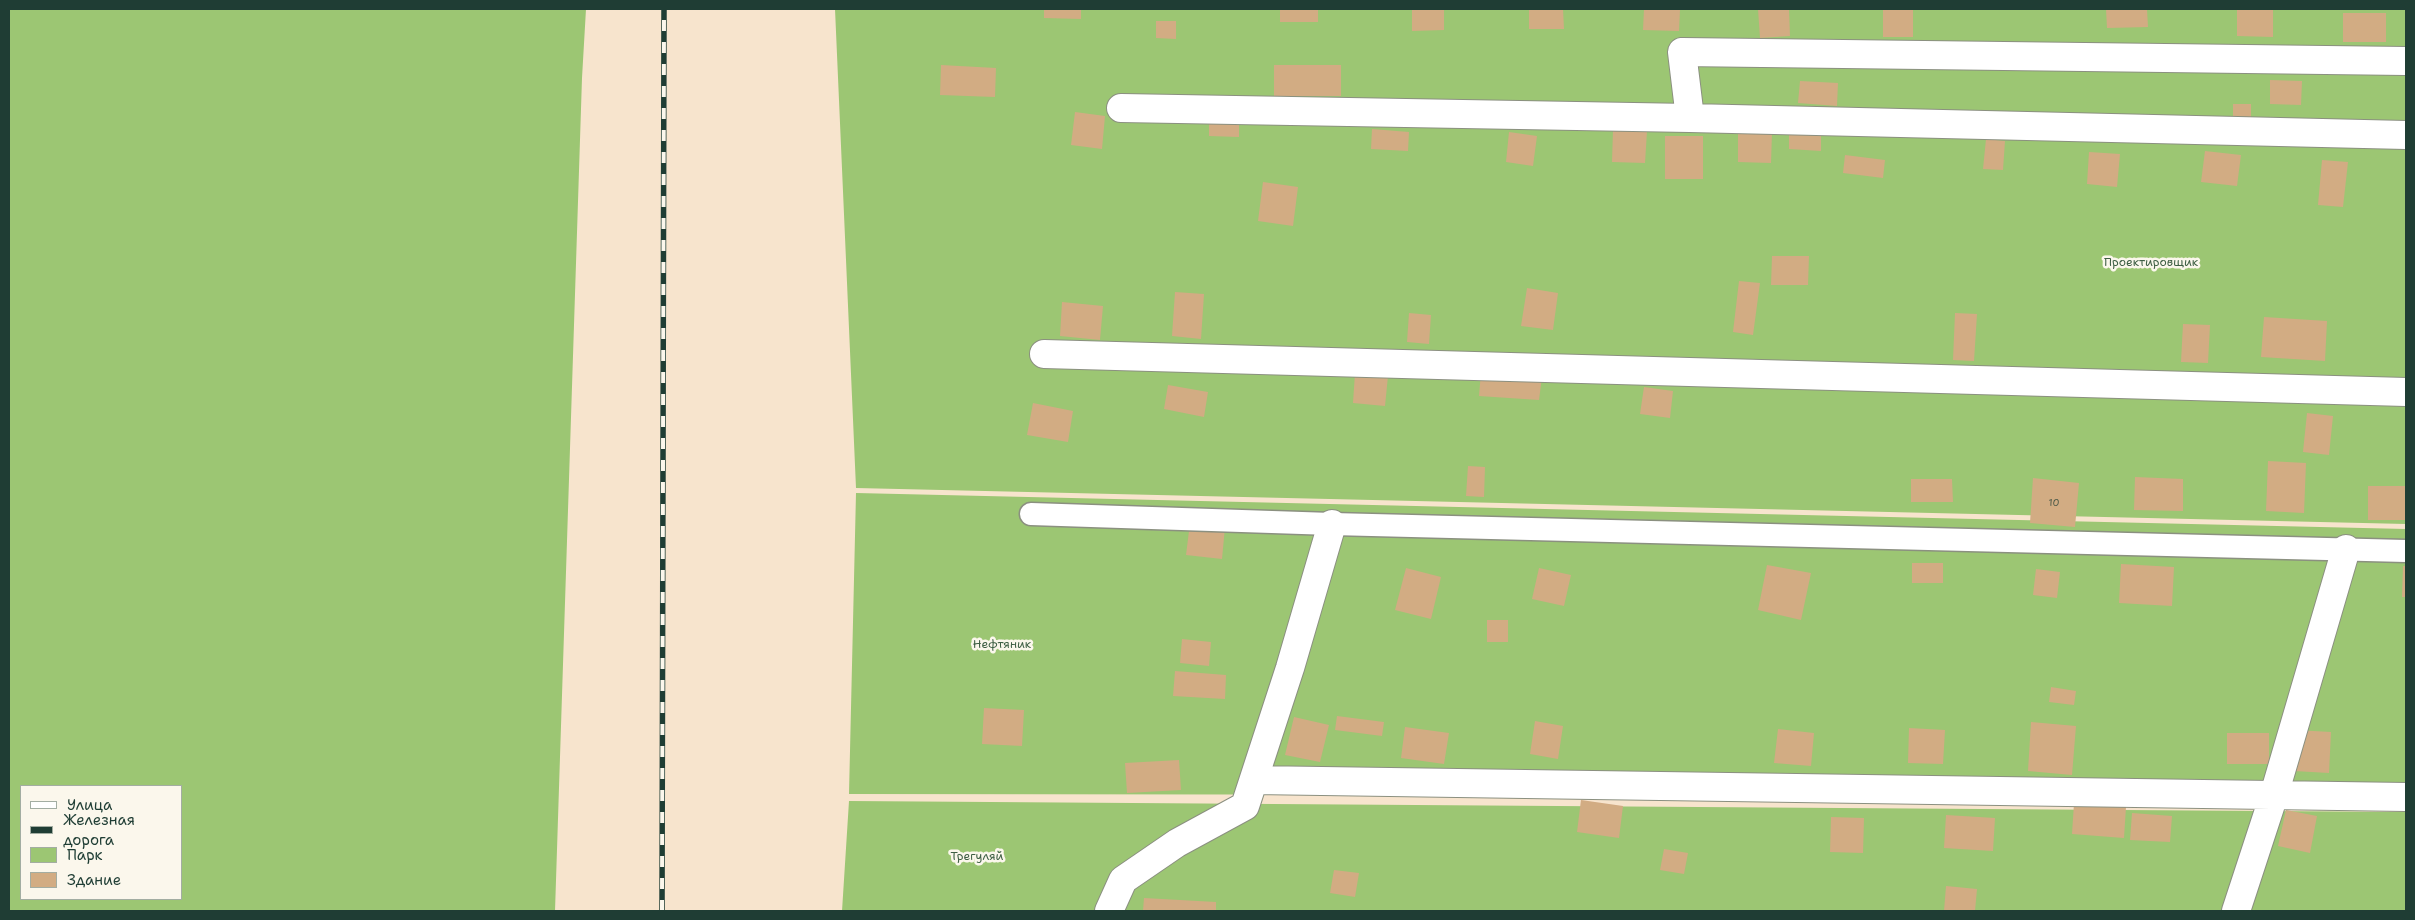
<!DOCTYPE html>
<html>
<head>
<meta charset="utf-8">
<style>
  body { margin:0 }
  #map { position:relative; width:2415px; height:920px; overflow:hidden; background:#f7e4cd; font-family:"Shantell Sans",sans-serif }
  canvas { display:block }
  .frame { position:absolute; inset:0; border:10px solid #1f3d34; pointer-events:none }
  .legend { position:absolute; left:20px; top:785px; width:162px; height:115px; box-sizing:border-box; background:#fbf7ec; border:1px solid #a3ada2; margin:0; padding:6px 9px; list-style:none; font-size:15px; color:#1f3d34 }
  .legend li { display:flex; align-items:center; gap:10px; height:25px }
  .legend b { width:25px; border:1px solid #a3ada2 }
</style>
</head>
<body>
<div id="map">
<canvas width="2415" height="920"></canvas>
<div class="frame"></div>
<ul class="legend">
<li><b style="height:6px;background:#fff"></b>Улица</li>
<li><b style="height:6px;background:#1f3d34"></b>Железная дорога</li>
<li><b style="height:14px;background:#9cc673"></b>Парк</li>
<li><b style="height:14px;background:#d2ac83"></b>Здание</li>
</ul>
</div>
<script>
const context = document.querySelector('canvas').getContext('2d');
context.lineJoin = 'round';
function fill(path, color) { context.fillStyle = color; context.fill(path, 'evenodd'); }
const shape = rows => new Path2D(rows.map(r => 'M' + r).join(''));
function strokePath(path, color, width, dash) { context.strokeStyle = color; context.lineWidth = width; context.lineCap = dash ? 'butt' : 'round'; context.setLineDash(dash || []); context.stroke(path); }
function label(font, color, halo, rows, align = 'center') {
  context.font = font + ' "Shantell Sans",sans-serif'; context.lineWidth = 5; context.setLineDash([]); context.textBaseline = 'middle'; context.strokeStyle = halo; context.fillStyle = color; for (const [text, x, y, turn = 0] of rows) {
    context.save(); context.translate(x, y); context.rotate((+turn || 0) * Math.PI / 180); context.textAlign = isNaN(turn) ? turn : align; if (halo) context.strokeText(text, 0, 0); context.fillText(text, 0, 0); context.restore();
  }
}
const green = shape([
  [9,9,586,9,582,78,555,911,9,911],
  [181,786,181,899,21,899,21,786],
  [835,9,2406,9,2406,524,856,488],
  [856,493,2406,529,2406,796,849,794],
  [849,801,2406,812,2406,911,842,911]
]);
const building = shape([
  [1044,9,1081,9,1081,19,1044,18],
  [1280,9,1318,9,1318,22,1280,22],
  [1412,9,1444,9,1444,30,1412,31],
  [1529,9,1563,9,1564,29,1529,29],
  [1644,9,1680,10,1679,31,1643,30],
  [1758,9,1789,9,1790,36,1760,38],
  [1883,9,1913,9,1913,37,1883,37],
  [2106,9,2147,9,2148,27,2107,28],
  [2237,9,2273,9,2273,37,2237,36],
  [2343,13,2386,13,2386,42,2343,42],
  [1156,21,1176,21,1176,39,1156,38],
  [941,65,996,68,995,97,940,95],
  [1274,65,1341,65,1341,96,1274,96],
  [2270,80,2302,81,2301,105,2270,104],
  [1800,81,1838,83,1837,106,1798,103],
  [2233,104,2251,104,2251,121,2233,120],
  [1075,112,1105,116,1102,149,1071,145],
  [1209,121,1239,121,1239,137,1209,136],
  [1372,129,1409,132,1408,151,1371,149],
  [1613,130,1647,131,1645,163,1612,162],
  [1738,131,1772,132,1771,163,1738,162],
  [1509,132,1537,136,1533,166,1506,162],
  [1789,134,1821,135,1821,151,1789,149],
  [1665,136,1703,136,1703,179,1665,179],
  [1986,139,2005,141,2003,170,1983,169],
  [2205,151,2241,155,2237,186,2201,182],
  [2089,152,2120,154,2117,187,2087,184],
  [1845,155,1885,160,1883,178,1843,173],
  [2322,160,2348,162,2343,207,2318,205],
  [1263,182,1298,187,1293,226,1258,221],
  [1772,256,1809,256,1808,285,1771,285],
  [1739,281,1760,283,1753,335,1733,332],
  [1527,288,1558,293,1553,330,1521,326],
  [1175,292,1204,294,1201,339,1172,336],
  [1062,302,1103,306,1100,340,1060,336],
  [1409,313,1431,315,1429,344,1407,342],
  [1955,313,1977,314,1974,361,1953,360],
  [2264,317,2327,321,2325,361,2261,357],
  [2183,324,2210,325,2208,363,2181,362],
  [1481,372,1542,377,1539,400,1479,396],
  [1355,373,1388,376,1385,406,1353,403],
  [1168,385,1208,392,1204,417,1164,409],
  [1644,387,1673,391,1670,418,1640,414],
  [1033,403,1073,411,1068,442,1027,435],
  [2307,413,2333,416,2329,455,2303,452],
  [2268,461,2306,463,2304,513,2266,511],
  [1468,466,1485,467,1484,497,1466,496],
  [2135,477,2183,479,2183,511,2134,510],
  [2033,478,2079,483,2075,527,2030,523],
  [1911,479,1952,479,1953,502,1911,502],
  [2368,486,2406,486,2406,520,2368,520],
  [1190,523,1225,527,1222,559,1186,555],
  [1912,563,1943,563,1943,583,1912,583],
  [2121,564,2174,567,2172,606,2119,603],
  [1767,565,1811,573,1801,620,1758,610],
  [2403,566,2406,566,2406,597,2402,597],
  [1406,568,1441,577,1431,619,1395,610],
  [1539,568,1571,575,1564,606,1532,599],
  [2036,569,2060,572,2057,598,2033,595],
  [1487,620,1508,620,1508,642,1487,642],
  [1182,639,1211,642,1209,666,1180,663],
  [1175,671,1226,675,1225,699,1173,696],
  [2051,687,2076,691,2074,705,2049,702],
  [984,708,1024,710,1022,746,982,744],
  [1337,716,1384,722,1382,736,1335,730],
  [1294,717,1329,725,1320,762,1285,755],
  [1535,721,1563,726,1558,759,1530,754],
  [2031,722,2076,726,2072,775,2028,771],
  [1405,727,1449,733,1444,764,1401,758],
  [1909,728,1945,730,1943,764,1908,763],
  [1778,729,1814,733,1811,766,1774,763],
  [2296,730,2331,732,2329,773,2294,771],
  [2227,733,2269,733,2269,764,2227,764],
  [1179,760,1181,790,1127,793,1125,763],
  [1581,800,1623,806,1619,838,1577,832],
  [2074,803,2126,807,2124,838,2072,834],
  [2286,810,2317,816,2310,853,2278,846],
  [2132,813,2172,816,2170,842,2130,840],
  [1946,815,1995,818,1993,851,1944,848],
  [1831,817,1864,818,1863,853,1830,852],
  [1664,849,1688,853,1684,874,1660,870],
  [1334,870,1359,873,1355,897,1330,893],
  [1946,886,1977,889,1975,911,1944,911],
  [1144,898,1216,902,1216,911,1143,911]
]);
const service = shape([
  [1031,514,1332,524,2406,551]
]);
const minor = shape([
  [1121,108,1690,118,2406,135],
  [1690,118,1682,52,2406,61],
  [1044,354,2406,392],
  [1254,780,2406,797],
  [1109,911,1123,880,1177,843,1245,806,1290,668,1332,524],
  [2236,911,2274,795,2346,549]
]);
const rail = shape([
  [662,911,664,9]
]);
const numberNames = [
  ["10",2054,503]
];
const parkNames = [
  ["Проектировщик",2151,263],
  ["Нефтяник",1002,645],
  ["Трегуляй",977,857]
];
fill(green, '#9cc673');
fill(building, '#d2ac83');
strokePath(service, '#8b9080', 25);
strokePath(minor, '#8b9080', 30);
strokePath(service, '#fff', 22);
strokePath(minor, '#fff', 28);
strokePath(rail, '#1f3d34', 5.5);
strokePath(rail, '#fbf7ec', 4, [11]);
label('10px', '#4c5948', null, numberNames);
label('12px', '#3e5f44', '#fbf7ec', parkNames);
</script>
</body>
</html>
